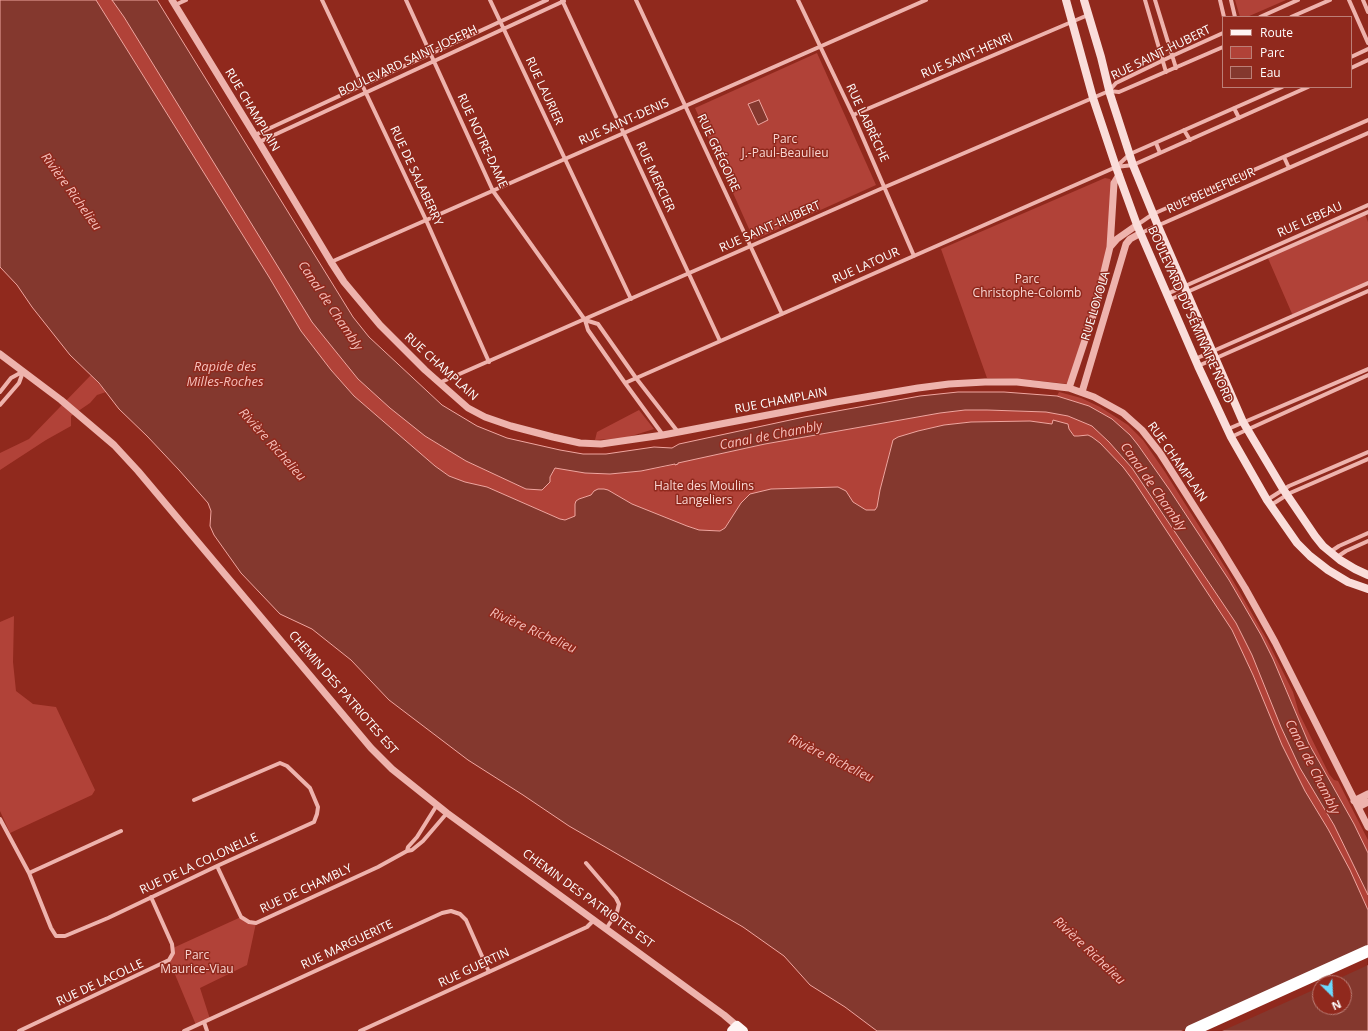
<!DOCTYPE html>
<html>
<head>
<meta charset="utf-8">
<style>
  body { margin:0 }
  #map { position:relative; width:1368px; height:1031px; overflow:hidden; background:#90291d; font-family:"Open Sans",sans-serif }
  canvas { display:block }
  .legend { position:absolute; left:1222px; top:16px; width:130px; height:72px; box-sizing:border-box; background:#90291d; border:1px solid #bc7f77; margin:0; padding:5px 7px; list-style:none; font-size:12px; color:#fff }
  .legend li { display:flex; align-items:center; gap:8px; height:20px }
  .legend b { width:20px; border:1px solid #bc7f77 }
  .north { position:absolute; left:1312px; top:975px; width:40px; height:40px; box-sizing:border-box; background:#90291d; border:1px solid #bc7f77; border-radius:50%; rotate:156deg; font-size:11px; font-weight:700; line-height:16px; text-align:center; color:#fff }
  .north::after { content:''; display:block; margin:auto; width:14px; height:18px; background:#6cd9fd; clip-path:polygon(50% 0,100% 100%,50% 72%,0 100%) }
</style>
</head>
<body>
<div id="map">
<canvas width="1368" height="1031"></canvas>
<ul class="legend">
<li><b style="height:5px;background:#fff5f4"></b>Route</li>
<li><b style="height:11px;background:#b14238"></b>Parc</li>
<li><b style="height:11px;background:#84382e"></b>Eau</li>
</ul>
<div class="north">N</div>
</div>
<script>
const context = document.querySelector('canvas').getContext('2d');
context.lineJoin = 'round';
function fill(path, color) { context.fillStyle = color; context.fill(path, 'evenodd'); }
const shape = rows => new Path2D(rows.map(r => 'M' + r).join(''));
function strokePath(path, color, width, dash) { context.strokeStyle = color; context.lineWidth = width; context.lineCap = dash ? 'butt' : 'round'; context.setLineDash(dash || []); context.stroke(path); }
function label(font, color, halo, rows, align = 'center') {
  context.font = font + ' "Open Sans",sans-serif'; context.lineWidth = 3; context.setLineDash([]); context.textBaseline = 'middle'; context.strokeStyle = halo; context.fillStyle = color; for (const [text, x, y, turn = 0] of rows) {
    context.save(); context.translate(x, y); context.rotate((+turn || 0) * Math.PI / 180); context.textAlign = isNaN(turn) ? turn : align; if (halo) context.strokeText(text, 0, 0); context.fillText(text, 0, 0); context.restore();
  }
}
const green = shape([
  [96,0,112,0,124,17,247,215,425,436,466,461,526,489,529,490,550,477,555,468,585,473,610,474,641,471,664,467,675,464,677,464,677,463,765,444,940,413,965,410,987,410,1046,412,1068,416,1092,426,1109,442,1132,468,1236,623,1252,655,1281,727,1300,768,1334,825,1357,872,1368,895,1368,910,1328,829,1305,791,1282,745,1253,675,1232,630,1135,483,1123,467,1100,443,1092,437,1088,435,1074,436,1069,429,1053,420,1052,424,1030,421,971,422,944,425,918,431,891,446,880,490,877,507,875,510,866,510,853,502,846,491,838,487,771,489,732,519,725,528,720,531,699,530,687,526,632,504,608,490,579,499,575,504,575,516,565,520,560,519,487,487,465,482,449,476,435,466,354,396,331,370,301,331,269,277],
  [1235,0,1286,0,1247,17,1240,17],
  [817,53,876,185,754,240,695,108],
  [1105,178,1110,179,1114,184,1108,244,1102,275,1068,384,1032,380,987,378,941,249],
  [1365,214,1368,222,1368,283,1293,316,1267,256],
  [91,375,106,392,97,395,90,403,71,416,71,426,46,440,0,470,0,453,29,439],
  [1059,392,1081,398,1100,407,1128,425,1143,440,1165,472,1228,572,1266,638,1293,692,1299,713,1329,774,1334,780,1338,781,1368,840,1368,853,1354,824,1309,744,1281,677,1250,616,1229,580,1169,489,1138,445,1112,419,1089,406,1057,396],
  [639,410,654,429,625,438,595,440,597,432],
  [14,616,13,662,16,691,33,704,56,707,95,790,92,795,10,833,0,811,0,622],
  [241,917,249,922,256,923,247,965,200,988,210,1019,196,1025,169,960,173,948]
]);
const water = shape([
  [0,0,96,0,269,277,301,331,331,370,354,396,435,466,449,476,465,482,487,487,560,519,565,520,575,516,575,504,576,501,579,499,591,495,594,491,598,489,604,489,608,490,632,504,687,526,699,530,720,531,725,528,741,503,750,494,771,489,838,487,846,491,853,502,866,510,875,510,877,507,880,490,893,440,898,437,918,431,944,425,971,422,1030,421,1052,424,1053,420,1068,424,1069,429,1074,436,1078,436,1088,435,1092,437,1100,443,1123,467,1135,483,1232,630,1253,675,1282,745,1305,791,1328,829,1350,870,1368,910,1368,1031,877,1031,845,1007,810,985,784,956,743,927,569,826,523,795,468,760,389,700,351,660,312,629,280,614,241,573,214,535,210,526,211,511,208,503,179,470,147,436,119,409,99,383,70,355,32,307,17,285,0,267,0,0],
  [1320,983,1344,983,1344,1007,1320,1007,1320,983],
  [112,0,157,0,353,317,369,337,442,405,477,426,507,438,560,450,583,454,606,454,654,447,672,448,679,444,804,417,920,396,958,392,1004,392,1057,396,1089,406,1112,419,1130,435,1138,445,1169,489,1229,580,1261,635,1273,659,1309,744,1354,824,1368,853,1368,895,1334,825,1300,768,1281,727,1252,655,1236,623,1132,468,1109,442,1092,426,1068,416,1046,412,987,410,965,410,940,413,765,444,678,463,678,464,675,465,675,464,641,471,610,474,585,473,555,468,550,477,550,482,542,490,526,489,466,461,425,436,390,408,358,379,312,322,124,17,112,0],
  [759,100,768,120,758,125,748,104,759,100]
]);
const pier = shape([
  [1368,946,1368,965,1329,983,1320,983,1320,987,1222,1031,1181,1031]
]);
const minor = shape([
  [322,0,426,220,489,362],
  [406,0,493,191,585,320,588,330,625,383,663,435],
  [490,0,631,299],
  [562,0,720,341],
  [636,0,782,314],
  [798,0,853,115,914,256],
  [1145,0,1166,72],
  [1155,0,1176,68],
  [1220,0,1224,17],
  [1231,0,1235,17],
  [1349,0,1368,43],
  [1363,0,1368,12],
  [175,5,186,0],
  [1260,17,1298,0],
  [1291,17,1330,0],
  [1351,57,1368,49],
  [1351,68,1368,60],
  [1109,91,1119,92,1223,47],
  [1234,108,1239,118],
  [853,115,1088,15],
  [1184,130,1190,140],
  [255,135,547,0],
  [259,142,564,1],
  [1156,143,1160,153],
  [1284,157,1289,168],
  [1116,167,1130,154,1282,87],
  [1137,225,1153,214,1368,120],
  [1141,233,1368,133],
  [331,262,926,0],
  [1167,294,1368,205],
  [1169,300,1368,212],
  [585,320,598,324,636,378,678,432],
  [1195,359,1368,283],
  [1198,366,1368,291],
  [439,383,885,187,1109,91,1116,83,1172,56,1223,33],
  [625,383,1107,171,1116,167,1133,165,1308,87],
  [0,392,11,378,22,372],
  [0,405,19,383,23,372],
  [1228,429,1368,369],
  [1231,437,1368,375],
  [1267,500,1289,486,1368,452],
  [1271,505,1290,493,1368,459],
  [1330,552,1339,546,1368,533],
  [1337,557,1346,551,1368,541],
  [0,819,29,873,51,928,56,936,65,936,108,918,217,866,314,822,317,814,318,807,310,788,287,766,280,763,194,800],
  [407,851,408,847,417,837,437,805],
  [586,863,616,898,619,904,617,912,606,929],
  [217,866,241,917,249,922,256,923,378,867,407,851,412,850,423,841,447,813],
  [29,873,121,831],
  [204,1022,207,1031],
  [19,1031,169,960,173,953,172,944,151,897],
  [184,1031,442,913,451,911,460,914,466,920,489,972],
  [360,1031,587,927,594,920]
]);
const tertiary = shape([
  [172,0,259,142,331,262,344,282,380,325,425,370,468,408,485,417,511,426,553,437,580,443,601,444,663,435,836,402,918,388,949,384,985,382,1017,382,1069,388,1094,397,1123,413,1142,430,1160,453,1218,544,1245,588,1275,642,1368,827],
  [1110,247,1114,183,1119,175],
  [0,354,61,400,114,445,138,471,371,748,392,769,447,813,724,1015,737,1026],
  [1069,388,1094,313,1110,247,1117,239,1137,225],
  [1082,392,1126,244,1130,239,1141,233],
  [1354,801,1368,794],
  [1358,807,1368,802]
]);
const secondary = shape([
  [1066,0,1093,98,1116,167,1137,225,1198,366,1231,437,1267,500,1297,543,1310,556,1328,570,1348,582,1368,589],
  [1084,0,1101,57,1110,94,1133,165,1158,226,1243,422,1283,489,1315,536,1323,546,1340,560,1355,569,1368,575]
]);
const primary = shape([
  [732,1031,737,1026,743,1031]
]);
const motorway = shape([
  [1191,1031,1368,951]
]);
const streetNames = [
  ["RUE SAINT-HUBERT",1161,53,-26],
  ["RUE SAINT-HENRI",967,56,-23],
  ["BOULEVARD SAINT-JOSEPH",408,61,-25],
  ["RUE LAURIER",544,91,65],
  ["RUE CHAMPLAIN",252,110,59],
  ["RUE SAINT-DENIS",624,122,-24],
  ["RUE LABRÈCHE",867,123,65],
  ["RUE NOTRE-DAME",482,141,65],
  ["RUE GRÉGOIRE",718,153,65],
  ["RUE DE SALABERRY",416,176,65],
  ["RUE MERCIER",655,177,65],
  ["RUE BELLEFLEUR",1211,191,-24],
  ["RUE LEBEAU",1310,220,-24],
  ["RUE SAINT-HUBERT",770,227,-24],
  ["RUE LATOUR",866,266,-24],
  ["RUE LOYOLA",1096,306,-73],
  ["BOULEVARD DU SÉMINAIRE NORD",1190,315,66],
  ["RUE CHAMPLAIN",441,367,42],
  ["RUE CHAMPLAIN",781,401,-11],
  ["RUE CHAMPLAIN",1177,462,55],
  ["CHEMIN DES PATRIOTES EST",343,693,49],
  ["RUE DE LA COLONELLE",199,864,-25],
  ["RUE DE CHAMBLY",306,889,-25],
  ["CHEMIN DES PATRIOTES EST",588,899,36],
  ["RUE MARGUERITE",347,945,-25],
  ["RUE GUERTIN",474,968,-25],
  ["RUE DE LACOLLE",100,983,-25]
];
const parkNames = [
  ["Parc",785,140],
  ["J.-Paul-Beaulieu",785,154],
  ["Parc",1027,280],
  ["Christophe-Colomb",1027,294],
  ["Halte des Moulins",704,487],
  ["Langeliers",704,501],
  ["Parc",197,956],
  ["Maurice-Viau",197,970]
];
const waterNames = [
  ["Rivière Richelieu",71,192,54],
  ["Canal de Chambly",330,306,56],
  ["Rapide des",225,367],
  ["Milles-Roches",225,382],
  ["Canal de Chambly",771,436,-11],
  ["Rivière Richelieu",272,445,48],
  ["Canal de Chambly",1153,487,55],
  ["Rivière Richelieu",533,631,24],
  ["Rivière Richelieu",831,759,26],
  ["Canal de Chambly",1312,767,63],
  ["Rivière Richelieu",1089,951,43]
];
fill(green, '#b14238');
fill(water, '#84382e');
strokePath(water, '#efa6a0', 1);
fill(pier, '#90291d');
strokePath(minor, '#eeb3ad', 4);
strokePath(tertiary, '#eeb3ad', 7);
strokePath(secondary, '#faddda', 8);
strokePath(primary, '#fff5f4', 10);
strokePath(motorway, '#fff', 12);
label('12px', '#fff', '#90291d', streetNames);
label('12px', '#fad6d3', '#90291d', parkNames);
label('italic 13px', '#f5beb9', '#90291d', waterNames);
</script>
</body>
</html>
